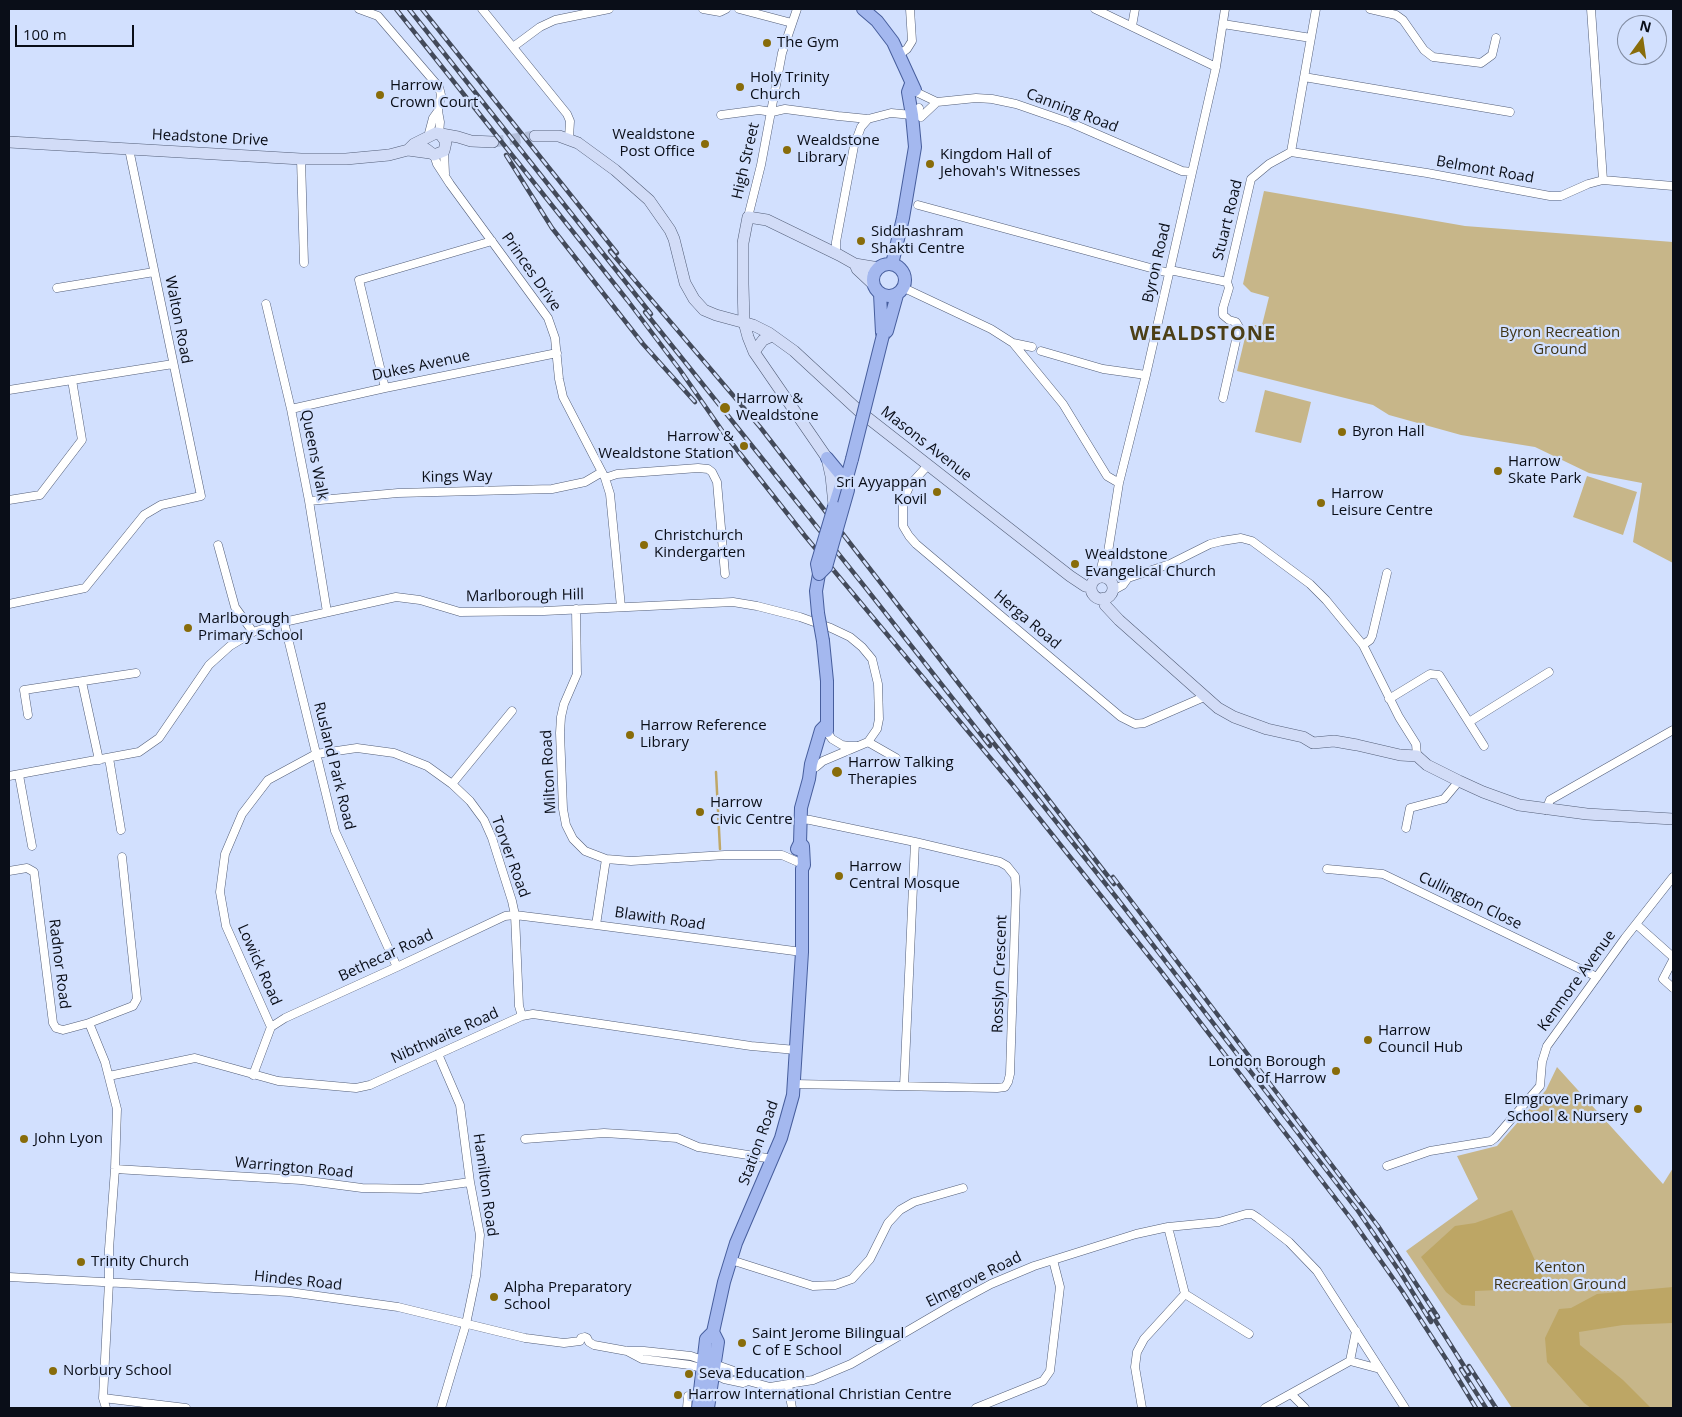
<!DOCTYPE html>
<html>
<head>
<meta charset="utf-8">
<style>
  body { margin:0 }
  #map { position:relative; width:1682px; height:1417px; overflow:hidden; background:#d2e0fe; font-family:"Open Sans",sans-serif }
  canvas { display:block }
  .frame { position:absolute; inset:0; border:10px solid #0a0e18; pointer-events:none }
  .north { position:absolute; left:1617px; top:15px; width:50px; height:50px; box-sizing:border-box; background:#d2e0fe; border:1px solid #828ca2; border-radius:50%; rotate:14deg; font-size:14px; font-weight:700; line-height:20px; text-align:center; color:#0a0e18 }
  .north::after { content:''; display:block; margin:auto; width:18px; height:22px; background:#886c0a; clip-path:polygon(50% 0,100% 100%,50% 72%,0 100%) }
  .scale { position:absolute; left:15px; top:25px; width:119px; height:22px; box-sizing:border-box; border:2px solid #0a0e18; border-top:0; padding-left:6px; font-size:15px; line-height:18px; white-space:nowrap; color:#0a0e18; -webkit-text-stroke:4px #d2e0fe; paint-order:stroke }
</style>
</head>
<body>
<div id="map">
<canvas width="1682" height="1417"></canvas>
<div class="frame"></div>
<div class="north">N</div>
<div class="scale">100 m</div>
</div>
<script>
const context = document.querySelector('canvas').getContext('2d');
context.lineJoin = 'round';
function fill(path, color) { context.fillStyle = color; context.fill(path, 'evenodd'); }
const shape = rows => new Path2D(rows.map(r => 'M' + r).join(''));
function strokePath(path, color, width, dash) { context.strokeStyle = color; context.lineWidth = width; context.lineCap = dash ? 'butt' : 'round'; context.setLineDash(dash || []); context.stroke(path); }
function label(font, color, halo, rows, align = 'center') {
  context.font = font + ' "Open Sans",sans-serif'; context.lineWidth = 4.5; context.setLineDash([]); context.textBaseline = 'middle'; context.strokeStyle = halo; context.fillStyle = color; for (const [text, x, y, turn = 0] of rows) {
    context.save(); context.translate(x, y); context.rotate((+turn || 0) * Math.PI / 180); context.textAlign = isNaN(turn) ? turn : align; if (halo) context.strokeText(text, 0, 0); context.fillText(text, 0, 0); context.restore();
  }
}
const green = shape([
  [1264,191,1465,226,1673,242,1673,563,1633,542,1642,483,1589,473,1535,447,1461,435,1389,415,1373,405,1237,371,1248,325,1262,325,1269,297,1251,292,1243,284],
  [1265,390,1311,402,1301,443,1255,432],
  [1587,476,1637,492,1623,535,1573,517],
  [1557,1067,1663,1184,1673,1168,1673,1408,1512,1408,1406,1251,1478,1199,1457,1156,1497,1146,1546,1090]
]);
const forest = shape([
  [1512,1210,1543,1278,1521,1289,1475,1291,1475,1306,1462,1305,1446,1292,1421,1257,1455,1226,1475,1223],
  [1673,1287,1673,1323,1623,1325,1579,1332,1580,1345,1623,1380,1651,1408,1591,1408,1584,1403,1547,1362,1545,1338,1559,1309,1571,1308,1597,1294]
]);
const stream = shape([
  [716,772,720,849]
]);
const secondaryTunnel = shape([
  [493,142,535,136]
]);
const street = shape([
  [359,9,378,16,439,87,441,95,438,111,440,122,439,134],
  [482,9,567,114,570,121,569,138],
  [703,9,720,12,726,9],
  [739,9,792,23],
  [1095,9,1216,67],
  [1370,9,1396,15,1403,20,1424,50,1433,57,1481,63,1492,55,1496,38],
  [1591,9,1603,180],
  [1223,24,1311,38],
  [1132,26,1135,9],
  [513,47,540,27,555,20,609,9],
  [900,54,907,49,912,41,910,9],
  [1304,77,1510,112],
  [916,92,937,102,976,98,992,99,1016,104,1071,123,1182,171,1192,172],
  [721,115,759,110,772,112,785,109,838,116,868,119,891,113,912,115,919,108],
  [921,117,937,102],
  [428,137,433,118,438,111],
  [444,151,445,174],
  [1291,152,1427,173,1550,196,1561,196,1588,184,1603,180,1673,186],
  [1291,152,1316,9],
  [434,155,437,164,450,184,548,318,555,338,559,379,563,397,605,478,610,494,621,607],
  [301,159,304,263],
  [918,205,1169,273],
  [748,217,761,165,782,53,797,9],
  [836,254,836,242,854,146,861,127,868,119],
  [1170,270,1227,282],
  [57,288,154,272],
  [904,288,991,329,1013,343,1032,347],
  [266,304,291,409,309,501,327,612],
  [1013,343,1063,404,1107,476,1119,483],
  [1041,351,1103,369,1146,375],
  [385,388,359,280,492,241],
  [9,390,173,364],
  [1223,398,1239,327,1236,322,1229,320,1223,315,1223,308,1229,288,1227,282,1251,179,1269,164,1291,152],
  [291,409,385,388,557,353],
  [928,465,910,485,903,501,903,526,909,536,916,544,1121,717,1135,724,1144,723,1204,697],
  [605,478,617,474,698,468,708,469,712,472,717,482,725,574],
  [9,500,40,495,82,440,72,380],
  [309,501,398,493,552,489,585,482,602,472],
  [218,545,235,607,253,632],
  [1108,571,1119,576,1128,578,1170,564,1210,544,1222,541,1241,538,1252,541,1310,584,1326,600,1363,645,1399,717,1416,744,1417,756],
  [1099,577,1103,560,1108,552],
  [1107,579,1108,552,1119,483,1146,375,1216,67,1225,9],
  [1112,591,1123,585,1128,578],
  [9,604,85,588,144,515,161,505,201,496,129,149],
  [576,609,577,674,564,704,561,717,560,733,563,809,566,825,573,839,585,851,606,859,631,861,725,855,782,855,798,862],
  [284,622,335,831,397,967],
  [1363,645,1370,640,1372,636,1387,573],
  [82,682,99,760],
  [1389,699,1430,674,1439,675,1484,746],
  [28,715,24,690,136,673],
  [1469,722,1549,672],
  [827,732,832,739,842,745,848,746,857,746],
  [868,742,896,758],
  [109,758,121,830],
  [19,775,32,846],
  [9,776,139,752,159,738,209,665,230,646,253,632,284,622,396,597,420,600,460,612,544,611,733,602,757,606,800,617,831,628,850,637,862,647,872,659,878,684,879,719,877,729,868,742,823,761,816,767],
  [452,784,512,711],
  [1546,810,1550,800,1673,730],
  [1406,828,1410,808,1444,799,1459,781],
  [1327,869,1383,874,1597,977],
  [9,871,27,868,34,872,53,1023,56,1028,63,1030,89,1023,105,1062,117,1109,115,1169,109,1249,109,1282,103,1398,106,1408],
  [1636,924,1673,957],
  [596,925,606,859],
  [1673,960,1663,979,1673,988],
  [89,1023,133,1006,137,999,122,857],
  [271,1027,285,1018,397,967,505,916,515,915,596,925,802,952],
  [438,1054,460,1105,470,1182,480,1235,476,1276,466,1324,441,1408],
  [253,1075,271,1027,226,926,220,892,225,854,242,814,268,780,316,754,357,748,394,753,427,766,452,784,470,801,484,820,492,838,512,901,515,915,519,1006,522,1016],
  [109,1076,195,1058,278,1081,356,1088,370,1085,522,1016,533,1014,751,1046,796,1050],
  [794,1084,997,1088,1005,1087,1008,1082,1010,1074,1016,890,1015,876,1007,866,1000,862,915,842,810,820,800,819],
  [904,1086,915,842],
  [525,1139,604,1133,637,1135,677,1138,698,1147,773,1159],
  [1387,1166,1430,1151,1491,1141,1495,1138,1540,1086,1542,1062,1547,1046,1625,938,1673,877],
  [115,1169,301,1180,362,1188,420,1189,470,1182],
  [731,1260,813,1286,835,1285,852,1279,870,1259,888,1223,900,1210,914,1202,963,1188],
  [9,1277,289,1292,398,1307,525,1338,564,1343,580,1341],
  [1185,1294,1249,1334],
  [580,1341,581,1338,585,1337,587,1338,589,1342,594,1345,627,1351,644,1351,691,1356,737,1372,744,1375,748,1381],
  [627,1351,642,1359,690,1365,701,1368,724,1379,743,1383,748,1381,770,1387,813,1380,851,1364,952,1305,991,1284,1034,1266,1136,1234,1168,1227,1219,1222,1246,1214,1252,1214,1258,1218,1289,1242,1317,1271,1405,1408],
  [1350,1361,1380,1369],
  [788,1385,792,1408],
  [1292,1395,1305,1408],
  [103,1398,186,1408],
  [687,1408,688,1396,699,1395],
  [976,1408,1043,1381,1050,1371,1060,1287,1053,1260],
  [1142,1408,1135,1367,1137,1352,1144,1339,1185,1294,1168,1227],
  [1265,1408,1350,1361,1356,1331]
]);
const secondary = shape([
  [535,136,559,136,578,143,615,170,649,200,670,230,674,239,685,283,694,299,704,310,716,315,753,325,769,333,794,351,859,411,1070,576,1085,586,1091,587],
  [9,142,301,159,346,159,389,155,408,150,430,153],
  [426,149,434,155,444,151,446,142,440,134],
  [408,150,414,144,436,133,458,137,471,141,493,142],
  [855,264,879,268],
  [754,352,763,340,772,336],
  [834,505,831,476,827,458,754,352,748,337,744,322,743,284,743,243,748,217,767,220,839,255,855,264,857,269,873,284],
  '1091 588a11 11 0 1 1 22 0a11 11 0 1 1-22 0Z',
  [1104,598,1105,605,1119,620,1218,708,1234,717,1267,729,1303,737,1313,743,1334,741,1357,745,1400,755,1417,756,1427,765,1459,781,1483,792,1519,805,1587,814,1673,819]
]);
const primary = shape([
  [863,9,877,21,893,42,915,90],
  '873 280a16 16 0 1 1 32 0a16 16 0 1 1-32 0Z',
  [892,264,903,218,915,147,912,115,908,92,911,84],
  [880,294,882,333],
  [883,335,887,331,897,295],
  [827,458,846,481],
  [834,507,840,488,846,481,852,459],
  [818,613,816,591,819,574],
  [823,641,827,681,827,731],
  [797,849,800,843,801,808,809,779,811,764,821,730,826,725],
  [698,1408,706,1339,713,1332],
  [708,1408,718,1342,713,1332,724,1282,736,1243,781,1138,793,1095,802,952,802,869,804,865,803,846,800,843]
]);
const rail = shape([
  [396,9,628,301,680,370,723,432,805,536,1012,784,1160,970,1352,1220,1402,1291,1448,1362,1476,1408],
  [409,9,651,314],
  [422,9,617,253],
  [506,155,552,228,643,344,695,402],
  [610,251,760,427,1114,884],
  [645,312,865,587,990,746],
  [988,736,1116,897,1358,1211,1400,1272,1431,1322],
  [1113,877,1378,1226,1438,1317],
  [1430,1312,1469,1374],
  [1469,1366,1496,1408],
  [1461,1369,1486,1408]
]);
const primaryBridge = shape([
  [852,459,883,335],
  [834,507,817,564,819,574,826,567,848,490,846,481],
  [818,613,823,641]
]);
const markers = [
  [767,43,5,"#886c0a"],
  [740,87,5,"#886c0a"],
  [380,95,5,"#886c0a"],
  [705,144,5,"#886c0a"],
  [787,150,5,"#886c0a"],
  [930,164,5,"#886c0a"],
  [861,241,5,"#886c0a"],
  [725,408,6,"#886c0a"],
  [1342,432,5,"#886c0a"],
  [744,446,5,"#886c0a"],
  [1498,471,5,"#886c0a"],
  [937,492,5,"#886c0a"],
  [1321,503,5,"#886c0a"],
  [644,545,5,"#886c0a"],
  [1075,564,5,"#886c0a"],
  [188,628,5,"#886c0a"],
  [630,735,5,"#886c0a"],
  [837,772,6,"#886c0a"],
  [700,812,5,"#886c0a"],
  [839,876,5,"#886c0a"],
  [1368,1040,5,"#886c0a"],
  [1336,1071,5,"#886c0a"],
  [1638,1109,5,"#886c0a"],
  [24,1139,5,"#886c0a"],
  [81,1262,5,"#886c0a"],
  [494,1297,5,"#886c0a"],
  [742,1343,5,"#886c0a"],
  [53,1371,5,"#886c0a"],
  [689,1374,5,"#886c0a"],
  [678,1395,5,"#886c0a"]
];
const poiNames = [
  ["The Gym",777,43],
  ["Holy Trinity",750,78],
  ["Church",750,95],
  ["Harrow",390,86],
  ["Crown Court",390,103],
  ["Wealdstone",695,135,"right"],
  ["Post Office",695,152,"right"],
  ["Wealdstone",797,141],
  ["Library",797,158],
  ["Kingdom Hall of",940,155],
  ["Jehovah's Witnesses",940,172],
  ["Siddhashram",871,232],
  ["Shakti Centre",871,249],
  ["Harrow &",736,399],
  ["Wealdstone",736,416],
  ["Byron Hall",1352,432],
  ["Harrow &",734,437,"right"],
  ["Wealdstone Station",734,454,"right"],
  ["Harrow",1508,462],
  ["Skate Park",1508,479],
  ["Sri Ayyappan",927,483,"right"],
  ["Kovil",927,500,"right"],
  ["Harrow",1331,494],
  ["Leisure Centre",1331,511],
  ["Christchurch",654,536],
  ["Kindergarten",654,553],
  ["Wealdstone",1085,555],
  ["Evangelical Church",1085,572],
  ["Marlborough",198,619],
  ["Primary School",198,636],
  ["Harrow Reference",640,726],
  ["Library",640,743],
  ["Harrow Talking",848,763],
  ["Therapies",848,780],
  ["Harrow",710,803],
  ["Civic Centre",710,820],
  ["Harrow",849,867],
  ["Central Mosque",849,884],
  ["Harrow",1378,1031],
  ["Council Hub",1378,1048],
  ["London Borough",1326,1062,"right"],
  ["of Harrow",1326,1079,"right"],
  ["Elmgrove Primary",1628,1100,"right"],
  ["School & Nursery",1628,1117,"right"],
  ["John Lyon",34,1139],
  ["Trinity Church",91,1262],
  ["Alpha Preparatory",504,1288],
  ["School",504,1305],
  ["Saint Jerome Bilingual",752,1334],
  ["C of E School",752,1351],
  ["Norbury School",63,1371],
  ["Seva Education",699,1374],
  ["Harrow International Christian Centre",688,1395]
];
const streetNames = [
  ["Canning Road",1072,111,21],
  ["Headstone Drive",210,138,3],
  ["High Street",746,161,-77],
  ["Belmont Road",1485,170,10],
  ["Stuart Road",1228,220,-76],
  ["Byron Road",1157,263,-77],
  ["Princes Drive",531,272,55],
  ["Walton Road",178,320,79],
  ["Dukes Avenue",421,366,-12],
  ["Masons Avenue",926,444,38],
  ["Queens Walk",314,455,79],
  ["Kings Way",457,477,-1],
  ["Marlborough Hill",525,596,-1],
  ["Herga Road",1027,620,40],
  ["Rusland Park Road",334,766,76],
  ["Milton Road",549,772,-93],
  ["Torver Road",510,857,70],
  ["Cullington Close",1470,901,26],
  ["Blawith Road",660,919,8],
  ["Bethecar Road",386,956,-25],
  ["Radnor Road",59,964,83],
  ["Lowick Road",259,965,66],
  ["Rosslyn Crescent",1000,974,-88],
  ["Kenmore Avenue",1577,981,-54],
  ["Nibthwaite Road",445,1036,-24],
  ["Station Road",759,1143,-70],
  ["Warrington Road",294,1168,5],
  ["Hamilton Road",485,1185,82],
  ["Elmgrove Road",974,1280,-27],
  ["Hindes Road",298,1281,6]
];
const parkNames = [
  ["Byron Recreation",1560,333],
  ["Ground",1560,350],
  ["Kenton",1560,1268],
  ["Recreation Ground",1560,1285]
];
const districtNames = [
  ["WEALDSTONE",1203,334]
];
fill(green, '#c7b689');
fill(forest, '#bda665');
strokePath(stream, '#bfa767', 2.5);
strokePath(secondaryTunnel, '#b4c0dc', 11, [11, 5.5]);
strokePath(street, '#535e78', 9);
strokePath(secondary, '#535e78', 12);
strokePath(primary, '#475e9d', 14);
strokePath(street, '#fff', 8);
strokePath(secondary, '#d2dcf7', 11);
strokePath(primary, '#a4b8ef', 12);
strokePath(rail, '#434a5a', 4.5);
strokePath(rail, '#d2e0fe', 2.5, [8]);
strokePath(primaryBridge, '#475e9d', 14, []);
strokePath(primaryBridge, '#a4b8ef', 12);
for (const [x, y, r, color] of markers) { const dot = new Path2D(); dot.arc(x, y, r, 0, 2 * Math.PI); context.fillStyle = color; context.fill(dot); strokePath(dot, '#d2e0fe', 2); }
label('15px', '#0a0e18', '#d2e0fe', poiNames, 'left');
label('15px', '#0a0e18', '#d2e0fe', streetNames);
label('15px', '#3f3517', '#d2e0fe', parkNames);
context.letterSpacing = '1px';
label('bold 20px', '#4c3f16', '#d2e0fe', districtNames);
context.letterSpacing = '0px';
</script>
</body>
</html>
